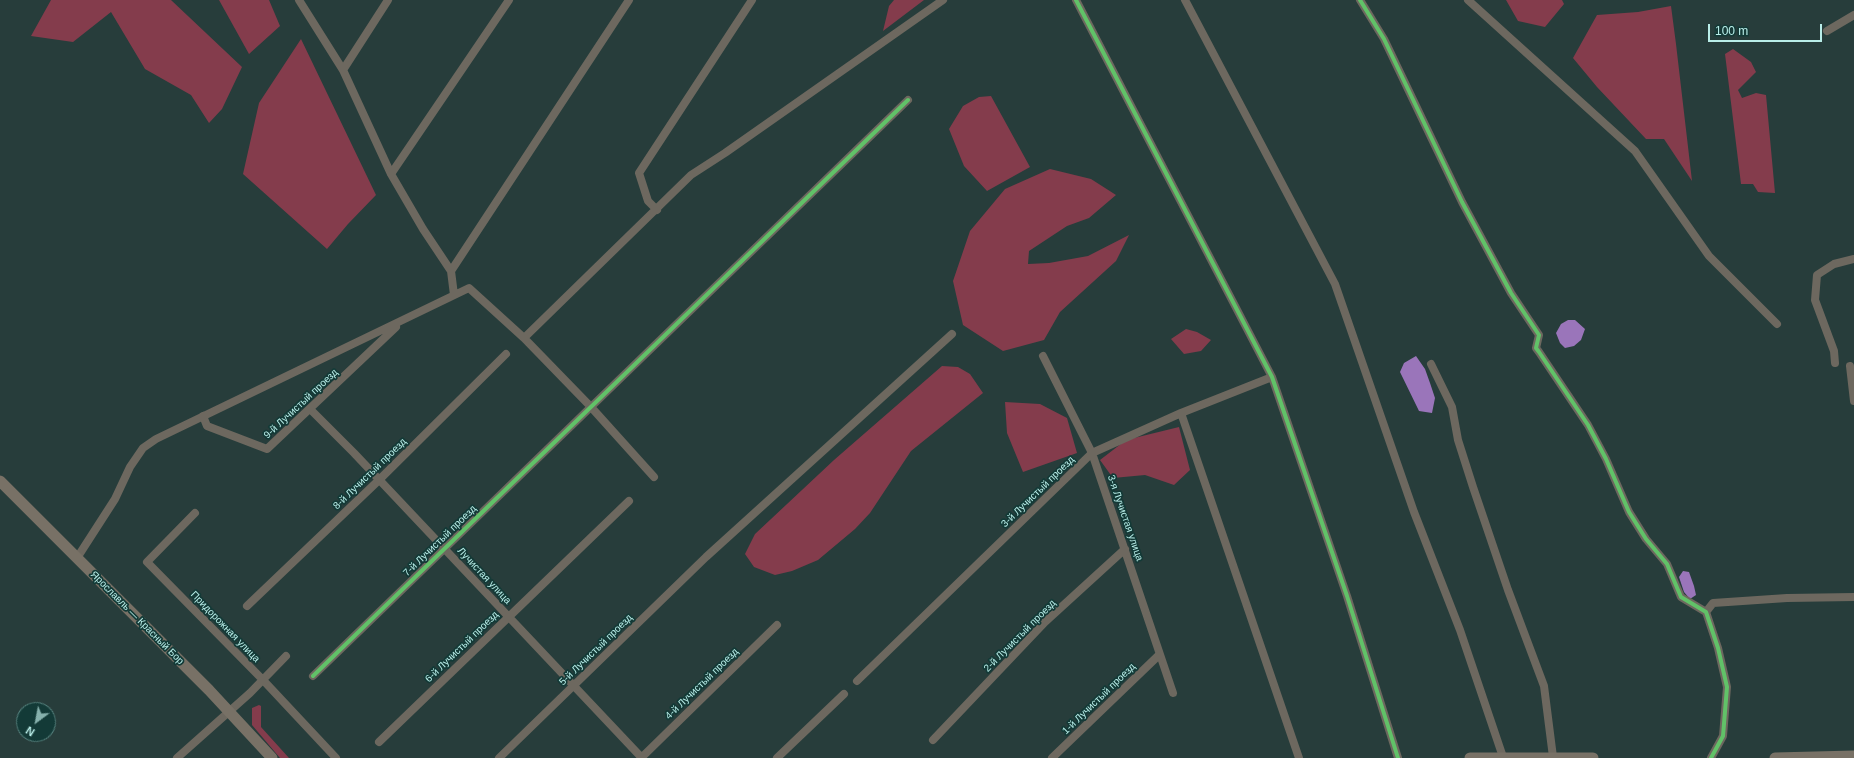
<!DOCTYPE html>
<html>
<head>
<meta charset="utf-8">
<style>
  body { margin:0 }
  #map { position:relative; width:1854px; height:758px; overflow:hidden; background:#273d3b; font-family:Arial,sans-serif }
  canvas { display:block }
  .north { position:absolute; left:16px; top:702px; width:40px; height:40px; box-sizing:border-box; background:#133a37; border:1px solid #55827e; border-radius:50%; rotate:212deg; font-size:11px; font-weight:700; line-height:16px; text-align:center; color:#b9eee9 }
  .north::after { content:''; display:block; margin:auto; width:14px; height:18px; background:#86b0ac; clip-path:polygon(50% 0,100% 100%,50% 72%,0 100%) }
  .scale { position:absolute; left:1708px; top:24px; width:114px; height:18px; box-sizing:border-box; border:2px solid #b9eee9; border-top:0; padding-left:5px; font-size:12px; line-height:14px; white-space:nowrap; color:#b9eee9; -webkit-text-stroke:3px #133a37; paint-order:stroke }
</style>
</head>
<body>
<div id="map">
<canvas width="1854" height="758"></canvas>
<div class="north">N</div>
<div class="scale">100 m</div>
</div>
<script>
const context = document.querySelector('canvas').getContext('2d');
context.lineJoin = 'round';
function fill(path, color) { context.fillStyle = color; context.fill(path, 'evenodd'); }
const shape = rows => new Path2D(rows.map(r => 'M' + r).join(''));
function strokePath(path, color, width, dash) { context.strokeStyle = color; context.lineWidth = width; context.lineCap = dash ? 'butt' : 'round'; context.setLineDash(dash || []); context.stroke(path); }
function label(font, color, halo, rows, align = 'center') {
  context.font = font + ' Arial,sans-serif'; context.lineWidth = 3.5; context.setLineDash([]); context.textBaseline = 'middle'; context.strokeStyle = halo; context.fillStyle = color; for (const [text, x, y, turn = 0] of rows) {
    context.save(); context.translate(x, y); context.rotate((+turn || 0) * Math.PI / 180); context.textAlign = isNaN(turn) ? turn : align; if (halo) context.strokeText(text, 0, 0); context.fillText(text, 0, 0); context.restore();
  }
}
const green = shape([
  [51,0,171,0,242,67,222,109,209,123,191,95,145,69,111,12,73,42,31,36],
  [219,0,269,0,280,26,249,54],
  [894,0,924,0,883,31,889,6],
  [1506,0,1562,0,1564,4,1545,27,1518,21],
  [1671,6,1676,44,1692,181,1664,139,1646,139,1597,87,1573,58,1597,15,1638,12],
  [301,39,376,195,348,224,327,249,243,174,259,103],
  [1733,49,1751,62,1756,72,1738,90,1742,98,1756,93,1766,95,1775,193,1758,192,1753,184,1741,184,1725,54],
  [991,96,1030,167,987,191,964,166,949,129,963,106,979,97],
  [1050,169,1091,179,1116,195,1089,218,1067,226,1029,251,1028,264,1049,263,1088,256,1129,235,1116,261,1060,312,1044,340,1003,351,963,325,953,281,970,231,1005,189],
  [1186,329,1197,332,1211,340,1201,351,1184,354,1171,339],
  [942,366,958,367,970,374,983,393,911,451,870,513,855,529,818,560,792,571,775,575,754,567,745,554,755,534,834,460],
  [1005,402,1040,404,1067,418,1077,453,1023,472,1007,433],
  [1179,427,1190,470,1174,485,1145,475,1113,478,1100,460,1126,440],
  [259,705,261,706,261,727,289,758,280,758,252,725,252,708]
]);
const water = shape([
  [1568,320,1575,320,1585,329,1581,340,1574,346,1565,348,1560,343,1556,333,1561,324],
  [1416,356,1425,369,1430,383,1435,398,1432,413,1419,411,1400,372,1404,363],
  [1683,571,1689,572,1694,586,1696,595,1690,599,1684,592,1679,577]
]);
const street = shape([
  [299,0,343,70,391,174,423,229,451,271,454,295],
  [1076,0,1272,377,1347,596,1398,758],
  [1185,0,1335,284,1414,512,1460,630,1503,757],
  [1360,0,1384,39,1462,202,1511,293,1539,335,1536,348,1539,352,1588,425,1606,459,1629,512,1646,539,1667,564,1681,597,1706,612,1718,648,1727,687,1723,736,1711,758],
  [1468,0,1635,151,1709,256,1777,324],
  [1827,31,1854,15],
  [343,70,388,0],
  [391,174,509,0],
  [657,210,648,201,639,173,752,0],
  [451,271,629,0],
  [524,338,691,175,725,153,943,0],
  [1043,356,1092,453,1173,693],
  [1835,363,1834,351,1815,300,1817,275,1834,264,1854,259],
  [1431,364,1452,407,1458,440,1473,487,1508,590,1544,686,1553,757],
  [1850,366,1854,401],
  [310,409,354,453,642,758],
  [1181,413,1299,758],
  [203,416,207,426,267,449,396,327],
  [195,513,147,562,263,680,336,758],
  [77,558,115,499,130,467,143,448,156,439,469,288,524,338,591,407,654,477],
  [247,606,379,480,506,354],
  [1706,612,1713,603,1787,598,1854,597],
  [313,676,908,100],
  [857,681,1092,453,1181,413,1272,377],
  [933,740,1045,622,1125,549],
  [379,742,629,501],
  [177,758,250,693,286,656],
  [499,758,706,557,952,334],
  [641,758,777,625],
  [777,758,844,694],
  [1052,758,1159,655]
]);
const secondary = shape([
  [0,481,209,690,272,758],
  [1470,758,1593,758],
  [1775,758,1854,756]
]);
const cycleway = shape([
  [1076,0,1272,377,1347,596,1398,758],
  [1360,0,1384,39,1462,202,1511,293,1539,335,1536,348,1539,352,1588,425,1606,459,1629,512,1646,539,1667,564,1681,597,1706,612,1718,648,1727,687,1723,736,1711,758],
  [313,676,908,100]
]);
const streetNames = [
  ["9-й Лучистый проезд",301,404,-43],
  ["8-й Лучистый проезд",370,474,-44],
  ["3-й Лучистый проезд",1038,492,-44],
  ["3-я Лучистая улица",1125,518,71],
  ["7-й Лучистый проезд",440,541,-44],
  ["Лучистая улица",484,576,47],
  ["Ярославль — Красный Бор",137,618,45],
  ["Придорожная улица",225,627,46],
  ["2-й Лучистый проезд",1020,636,-45],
  ["6-й Лучистый проезд",462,647,-44],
  ["5-й Лучистый проезд",596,650,-44],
  ["4-й Лучистый проезд",702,684,-44],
  ["1-й Лучистый проезд",1099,699,-44]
];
fill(green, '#843c4c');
fill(water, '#9a75ba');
strokePath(street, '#6d685f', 8);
strokePath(secondary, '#787166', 11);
strokePath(cycleway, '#61c268', 4);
label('10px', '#b9eee9', '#133a37', streetNames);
</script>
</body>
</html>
